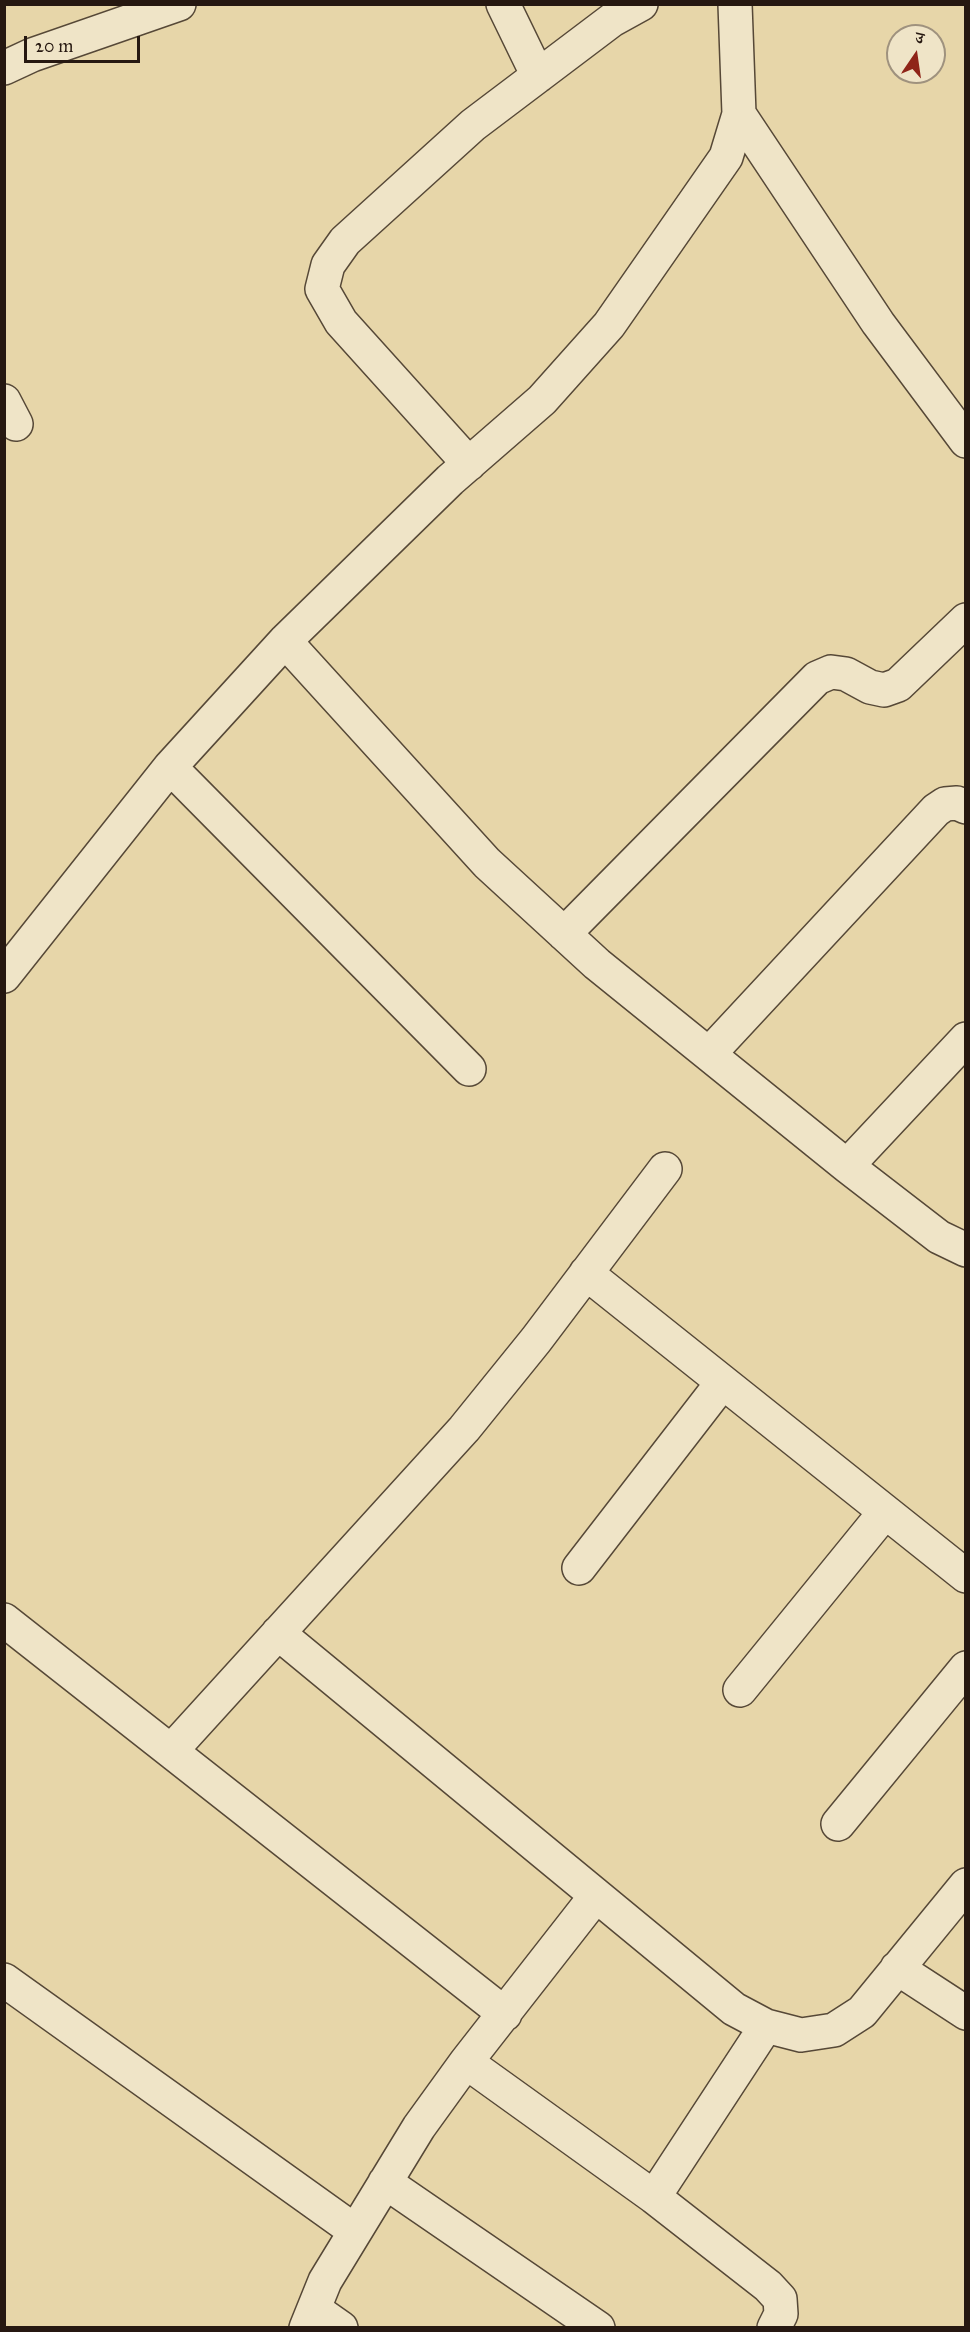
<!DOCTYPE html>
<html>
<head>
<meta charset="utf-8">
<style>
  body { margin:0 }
  #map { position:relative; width:970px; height:2332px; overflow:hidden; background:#e7d6a9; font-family:"IM FELL Great Primer","Noto Serif Devanagari",serif }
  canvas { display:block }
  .frame { position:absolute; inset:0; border:6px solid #261811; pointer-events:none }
  .north { position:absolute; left:886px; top:24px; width:60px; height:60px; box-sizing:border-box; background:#efe4c7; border:2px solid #9f927e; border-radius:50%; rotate:13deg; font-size:16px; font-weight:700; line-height:24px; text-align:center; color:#261811 }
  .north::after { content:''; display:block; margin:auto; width:21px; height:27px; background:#8f2418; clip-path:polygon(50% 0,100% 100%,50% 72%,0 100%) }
  .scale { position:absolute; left:24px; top:36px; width:116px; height:27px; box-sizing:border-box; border:3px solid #261811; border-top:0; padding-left:8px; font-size:18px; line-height:21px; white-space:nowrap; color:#261811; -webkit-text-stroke:4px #efe4c7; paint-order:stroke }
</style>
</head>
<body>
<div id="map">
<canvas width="970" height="2332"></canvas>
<div class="frame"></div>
<div class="north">उ</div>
<div class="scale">20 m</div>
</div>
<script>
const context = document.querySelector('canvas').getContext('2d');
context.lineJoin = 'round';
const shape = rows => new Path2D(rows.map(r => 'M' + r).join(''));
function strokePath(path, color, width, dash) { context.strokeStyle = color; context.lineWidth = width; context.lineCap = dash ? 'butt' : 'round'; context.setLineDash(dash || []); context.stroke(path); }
const minor = shape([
  [503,4,538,76],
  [4,68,32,55,179,4],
  [739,114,878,323,966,441],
  [4,401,16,424],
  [469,464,341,322,322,289,328,265,345,241,473,125,612,20,641,4],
  [285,641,487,863,597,964,847,1166,939,1237,966,1250],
  [170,767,469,1069],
  [564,934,817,678,831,672,846,674,870,687,884,690,898,685,966,620],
  [4,976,170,767,285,641,450,480,542,400,609,325,726,157,739,114,735,4],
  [709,1054,936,810,945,804,957,803,966,807],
  [847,1166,966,1039],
  [586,1273,966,1576],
  [579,1568,722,1383],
  [4,1620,505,2014],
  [278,1633,734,2009,766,2026,801,2035,834,2030,862,2012,966,1885],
  [740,1690,885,1512],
  [171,1751,464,1429,536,1340,665,1169],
  [838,1824,966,1668],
  [897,1968,966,2013],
  [4,1980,355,2231],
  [466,2062,654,2197,766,2026],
  [385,2182,598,2328],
  [654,2197,768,2286,780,2299,781,2314,774,2328],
  [314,2309,341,2328],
  [306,2328,325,2281,419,2127,466,2062,595,1897]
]);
strokePath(minor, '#564837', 36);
strokePath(minor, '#efe4c7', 33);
</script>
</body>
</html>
